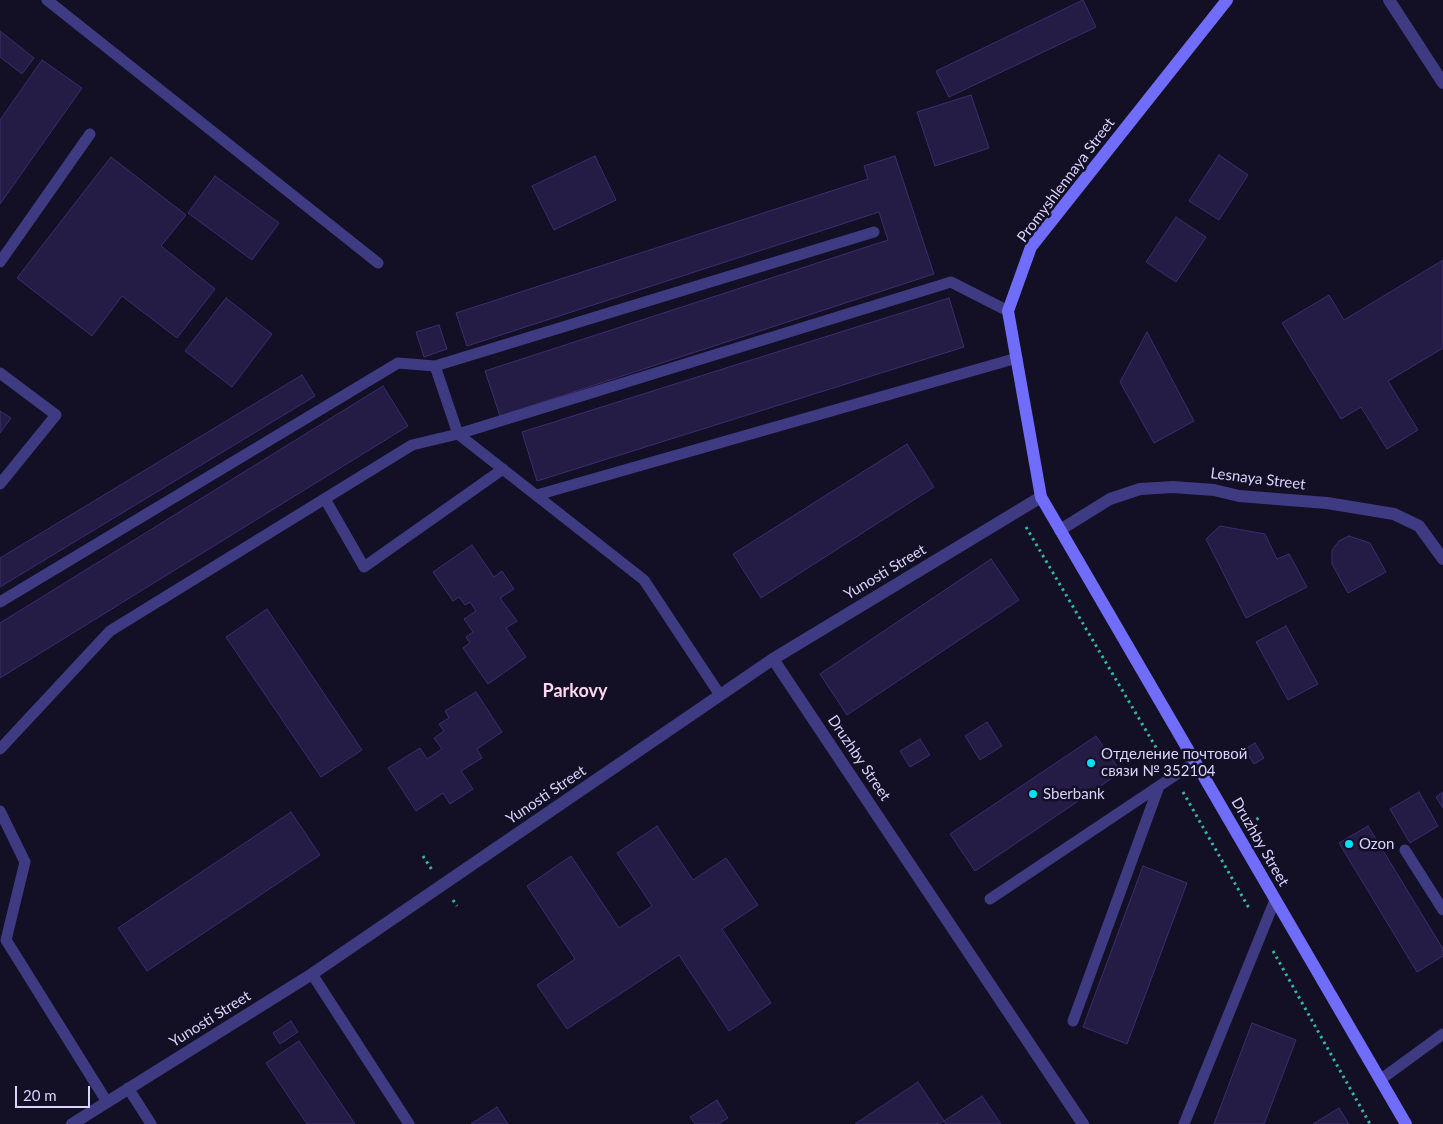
<!DOCTYPE html>
<html>
<head>
<meta charset="utf-8">
<style>
  body { margin:0 }
  #map { position:relative; width:1443px; height:1124px; overflow:hidden; background:#130f25; font-family:Lato,sans-serif }
  canvas { display:block }
  .scale { position:absolute; left:15px; top:1086px; width:75px; height:22px; box-sizing:border-box; border:2px solid #d9d4fe; border-top:0; padding-left:6px; font-size:15px; line-height:18px; white-space:nowrap; color:#d9d4fe; -webkit-text-stroke:4px #130f25; paint-order:stroke }
</style>
</head>
<body>
<div id="map">
<canvas width="1443" height="1124"></canvas>
<div class="scale">20 m</div>
</div>
<script>
const context = document.querySelector('canvas').getContext('2d');
context.lineJoin = 'round';
function fill(path, color) { context.fillStyle = color; context.fill(path, 'evenodd'); }
const shape = rows => new Path2D(rows.map(r => 'M' + r).join(''));
function strokePath(path, color, width, dash) { context.strokeStyle = color; context.lineWidth = width; context.lineCap = dash ? 'butt' : 'round'; context.setLineDash(dash || []); context.stroke(path); }
function label(font, color, halo, rows, align = 'center') {
  context.font = font + ' Lato,sans-serif'; context.lineWidth = 5; context.setLineDash([]); context.textBaseline = 'middle'; context.strokeStyle = halo; context.fillStyle = color; for (const [text, x, y, turn = 0] of rows) {
    context.save(); context.translate(x, y); context.rotate((+turn || 0) * Math.PI / 180); context.textAlign = isNaN(turn) ? turn : align; if (halo) context.strokeText(text, 0, 0); context.fillText(text, 0, 0); context.restore();
  }
}
const building = shape([
  [1083,0,1096,27,949,97,936,71,1083,0],
  [0,31,34,58,22,74,0,57,0,31],
  [42,60,82,88,0,204,0,120,42,60],
  [971,95,989,148,935,166,917,112,971,95],
  [1219,155,1248,175,1219,220,1189,201,1219,155],
  [595,156,616,200,554,230,532,186,595,156],
  [895,156,934,274,500,416,485,371,888,240,879,212,467,346,456,313,868,179,864,166,895,156],
  [111,157,186,215,161,246,215,289,177,338,122,296,92,336,17,278,111,157],
  [215,176,279,223,252,260,188,213,215,176],
  [1176,217,1206,237,1176,282,1146,262,1176,217],
  [1443,260,1443,348,1388,381,1418,430,1387,449,1361,407,1341,419,1282,323,1329,295,1344,320,1443,260],
  [226,298,272,334,232,387,185,351,226,298],
  [949,298,964,347,537,481,522,432,949,298],
  [439,325,447,349,424,357,416,332,439,325],
  [1147,332,1194,421,1154,443,1120,382,1147,332],
  [302,375,315,396,0,587,0,558,302,375],
  [383,386,408,426,0,678,0,623,383,386],
  [0,411,11,418,0,433,0,411],
  [907,444,934,487,761,598,733,554,907,444],
  [1220,526,1265,534,1277,559,1289,554,1307,587,1246,618,1206,539,1220,526],
  [1349,536,1370,543,1386,572,1348,593,1332,564,1332,550,1339,541,1349,536],
  [472,545,494,577,502,571,514,589,500,598,517,621,506,628,526,657,488,684,463,648,470,643,466,637,473,632,464,619,476,611,470,602,465,605,459,597,453,601,433,572,472,545],
  [991,559,1019,600,847,715,820,674,991,559],
  [267,609,362,750,321,777,226,637,267,609],
  [1286,626,1318,684,1288,700,1256,642,1286,626],
  [476,692,502,732,477,749,482,758,461,771,473,789,450,804,443,793,416,811,388,768,420,748,427,759,442,749,434,738,444,731,439,724,449,718,445,711,476,692],
  [987,722,1002,746,980,760,965,736,987,722],
  [1096,736,1121,772,975,871,950,834,1096,736],
  [920,739,930,755,910,767,900,751,920,739],
  [1255,743,1264,758,1254,764,1245,749,1255,743],
  [1419,792,1438,826,1410,843,1390,809,1419,792],
  [1443,792,1443,808,1436,797,1443,792],
  [291,812,320,855,147,971,118,928,291,812],
  [657,826,693,880,726,858,758,905,722,929,771,1003,729,1031,679,955,567,1029,537,985,575,959,527,886,571,856,619,928,652,906,617,853,657,826],
  [1368,826,1443,949,1443,956,1417,972,1339,843,1368,826],
  [1143,866,1187,883,1127,1044,1083,1027,1143,866],
  [291,1021,298,1032,280,1044,273,1033,291,1021],
  [1252,1023,1296,1040,1264,1124,1214,1124,1252,1023],
  [299,1041,355,1124,307,1124,266,1063,299,1041],
  [918,1082,944,1121,940,1124,855,1124,918,1082],
  [982,1096,1001,1124,946,1124,944,1121,982,1096],
  [717,1100,728,1118,718,1124,695,1124,690,1117,717,1100],
  [497,1107,508,1124,471,1124,497,1107],
  [1339,1108,1349,1124,1313,1124,1339,1108]
]);
const path = shape([
  [1026,527,1164,761],
  [1183,792,1250,910],
  [1251,823,1260,817],
  [423,856,432,870],
  [453,900,457,906],
  [1273,951,1370,1124]
]);
const service = shape([
  [47,0,378,263],
  [0,262,90,134],
  [435,366,458,434,644,580,720,695],
  [0,373,56,415,0,484],
  [537,495,1017,358],
  [325,499,364,567,503,469],
  [0,602,398,363,435,366,874,232],
  [0,749,110,631,412,445,458,434,951,282,1008,311],
  [0,811,25,862,6,940,107,1102],
  [1405,850,1443,910],
  [990,899,1195,762],
  [312,974,409,1124],
  [1073,1021,1159,786],
  [1380,1080,1443,1034],
  [128,1088,151,1124],
  [1184,1124,1275,900]
]);
const minor = shape([
  [1389,0,1443,83],
  [1060,530,1110,499,1140,489,1173,487,1214,490,1239,496,1327,503,1394,514,1419,526,1443,559],
  [773,659,1083,1124],
  [72,1124,312,974,773,659,1041,497]
]);
const secondary = shape([
  [1227,0,1031,247,1008,311,1041,497,1406,1124]
]);
const markers = [
  [1091,763,5,"#05e0f8"],
  [1033,794,5,"#05e0f8"],
  [1349,844,5,"#05e0f8"]
];
const streetNames = [
  ["Promyshlennaya Street",1066,180,-53],
  ["Lesnaya Street",1258,479,7],
  ["Yunosti Street",885,572,-31],
  ["Druzhby Street",859,758,56],
  ["Yunosti Street",546,795,-34],
  ["Druzhby Street",1260,842,60],
  ["Yunosti Street",210,1019,-32]
];
const poiNames = [
  ["Отделение почтовой",1101,754],
  ["связи № 352104",1101,771],
  ["Sberbank",1043,794],
  ["Ozon",1359,844]
];
const quarterNames = [
  ["Parkovy",575,691]
];
fill(building, '#241c45');
strokePath(building, '#3b2e71', 1);
strokePath(path, '#32b4ac', 3, [2.5, 4]);
strokePath(service, '#3e3b82', 11);
strokePath(minor, '#3e3b82', 12);
strokePath(secondary, '#716dfc', 12);
for (const [x, y, r, color] of markers) { const dot = new Path2D(); dot.arc(x, y, r, 0, 2 * Math.PI); context.fillStyle = color; context.fill(dot); strokePath(dot, '#130f25', 2); }
label('15px', '#d9d4fe', '#130f25', streetNames);
label('15px', '#d9d4fe', '#130f25', poiNames, 'left');
label('bold 18px', '#fed6ef', '#130f25', quarterNames);
</script>
</body>
</html>
